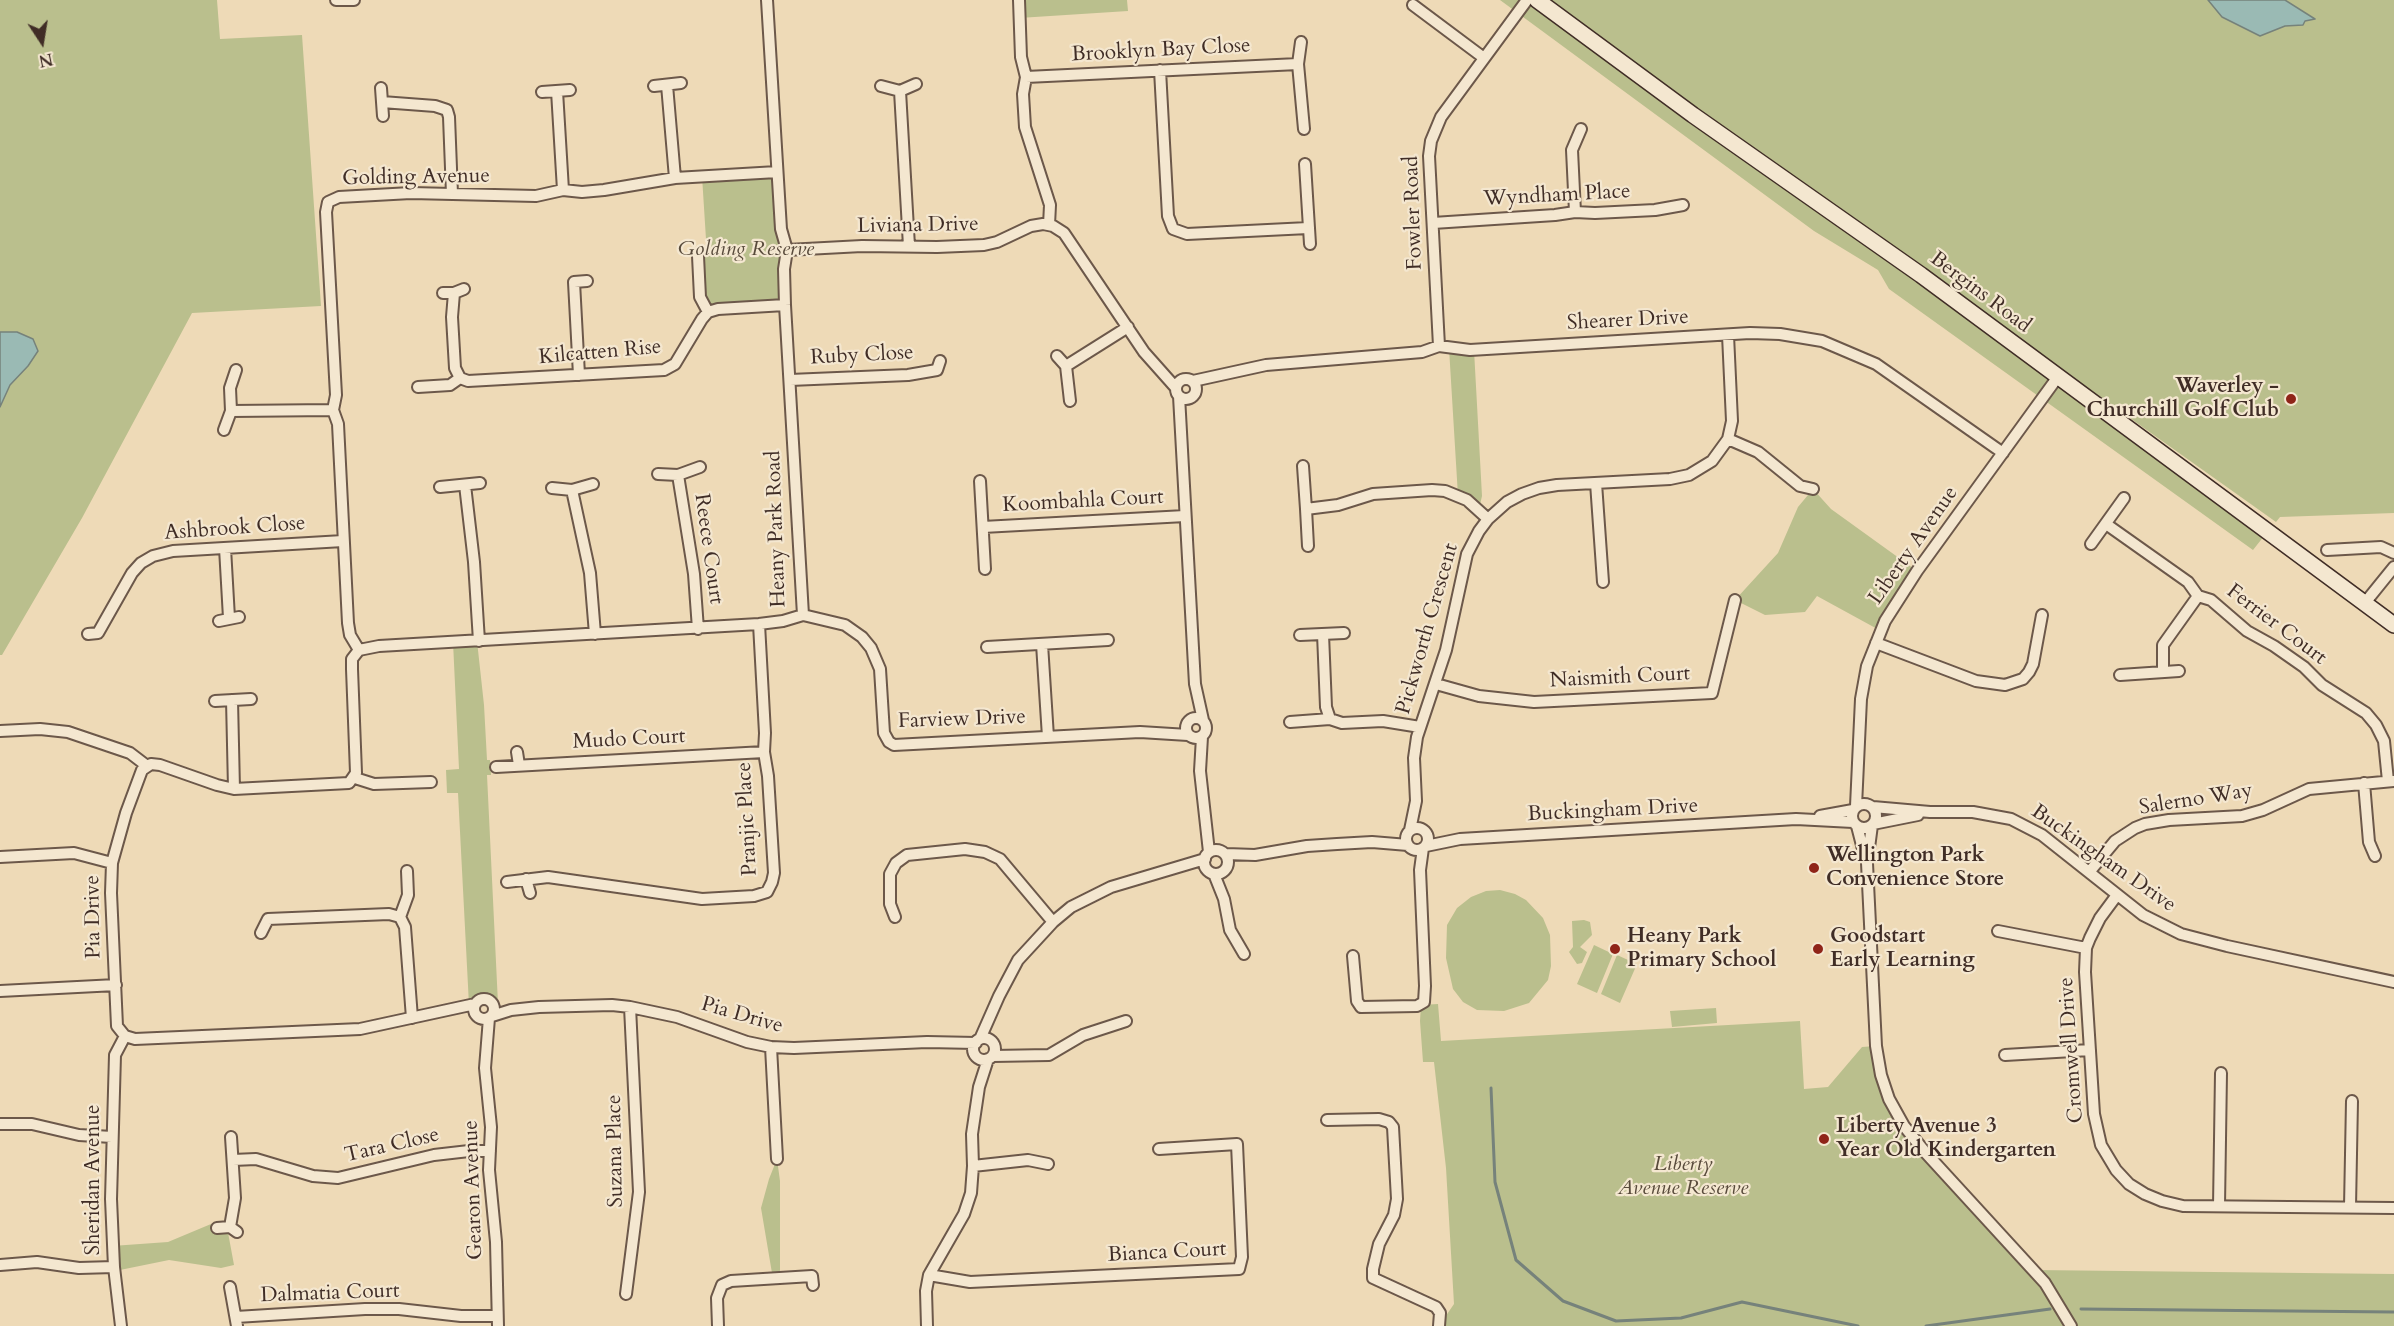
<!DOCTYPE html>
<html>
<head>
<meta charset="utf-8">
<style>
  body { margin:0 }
  #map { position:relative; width:2394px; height:1326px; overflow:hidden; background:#eedab7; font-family:Cardo,serif }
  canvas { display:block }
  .north { position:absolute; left:12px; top:12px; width:60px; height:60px; -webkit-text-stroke:4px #f4e7d0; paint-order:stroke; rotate:168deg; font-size:16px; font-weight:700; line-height:24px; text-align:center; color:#402d26 }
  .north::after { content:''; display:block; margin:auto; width:21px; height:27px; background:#402d26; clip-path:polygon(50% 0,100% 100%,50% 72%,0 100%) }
</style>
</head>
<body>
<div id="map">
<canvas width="2394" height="1326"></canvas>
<div class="north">N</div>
</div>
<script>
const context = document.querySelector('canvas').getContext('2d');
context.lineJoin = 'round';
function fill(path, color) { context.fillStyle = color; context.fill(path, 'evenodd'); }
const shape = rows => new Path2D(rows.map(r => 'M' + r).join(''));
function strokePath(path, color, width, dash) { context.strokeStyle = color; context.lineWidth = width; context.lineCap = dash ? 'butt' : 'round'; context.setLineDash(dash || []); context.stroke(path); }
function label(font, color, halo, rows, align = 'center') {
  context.font = font + ' Cardo,serif'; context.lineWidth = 4.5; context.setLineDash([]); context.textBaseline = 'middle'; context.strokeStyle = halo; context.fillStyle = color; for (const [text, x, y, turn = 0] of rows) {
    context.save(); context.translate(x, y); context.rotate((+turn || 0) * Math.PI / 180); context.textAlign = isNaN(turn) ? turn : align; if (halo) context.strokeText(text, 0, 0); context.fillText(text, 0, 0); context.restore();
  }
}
const green = shape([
  [0,0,217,0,220,39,302,35,321,306,192,313,82,518,2,655,0,655],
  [1019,0,1127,0,1128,11,1019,18],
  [1500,0,1537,0,2268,531,2253,550,1889,289,1878,270,1814,231],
  [1548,0,2394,0,2394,513,2280,517,2276,522,1742,142],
  [777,172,785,305,718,309,703,304,698,256,707,255,702,176],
  [1449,348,1474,350,1482,496,1479,509,1458,496],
  [1813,489,1831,509,1917,571,1881,631,1817,596,1805,612,1765,615,1735,600,1778,553,1798,507],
  [477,641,484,705,487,760,490,760,491,775,487,775,498,1004,484,999,469,1005,458,793,447,793,446,770,459,769,453,642],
  [1500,890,1515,894,1526,900,1543,918,1550,935,1551,966,1548,980,1529,1003,1504,1011,1477,1010,1463,1002,1453,989,1446,958,1447,925,1457,908,1471,897,1486,891],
  [1584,920,1590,922,1592,935,1580,947,1587,952,1582,963,1577,964,1569,952,1573,947,1572,921],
  [1594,945,1613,954,1597,993,1577,984],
  [1617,955,1637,964,1620,1003,1601,994],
  [1438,1004,1441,1041,1800,1021,1804,1089,1828,1087,1862,1047,1876,1046,1895,1111,2034,1270,2394,1274,2394,1326,1439,1326,1454,1304,1446,1168,1434,1062,1423,1062,1420,1021,1421,1005],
  [1716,1008,1717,1023,1672,1027,1670,1011],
  [777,1159,780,1181,780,1278,773,1279,761,1208,769,1179],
  [211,1224,217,1228,227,1227,234,1265,221,1268,169,1260,115,1271,112,1246,168,1242]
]);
const water = shape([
  [2208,0,2285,0,2315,19,2305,21,2303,25,2285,26,2260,36,2222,17,2208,0],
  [0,332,17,332,33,339,38,351,28,366,10,385,0,407,0,332]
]);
const stream = shape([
  [1491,1088,1495,1182,1516,1260,1563,1301,1616,1321,1681,1318,1742,1302,1858,1326],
  [2081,1309,2394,1312],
  [1926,1326,2050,1309]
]);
const minor = shape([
  [336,0,354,0],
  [767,0,781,229,787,250,784,269,785,305,803,615],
  [1019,0,1021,57,1026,77,1023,94,1025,127,1050,205,1049,225],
  [1413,5,1484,58],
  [1301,42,1298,64,1304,129],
  [1160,70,1168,216,1173,229,1187,234,1308,228],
  [1026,77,1298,64],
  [667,85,675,178],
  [654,86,681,83],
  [881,86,900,91,916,84],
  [381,88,382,102,435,106,447,110,449,117,452,194],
  [557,91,563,190],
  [900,91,909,246],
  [542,92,570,90],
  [382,102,383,116],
  [1305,164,1310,244],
  [1575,212,1572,150,1581,129],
  [1433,223,1555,215,1575,212,1595,213,1655,210,1683,205],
  [787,250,862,246,937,247,984,245,997,242,1031,226,1043,224,1053,226,1064,233,1144,352,1176,388],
  [698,256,700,297,708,312],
  [443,293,454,293,464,289],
  [454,293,452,317,455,368,460,378,468,381,664,370,675,364,702,319,708,312,718,309,785,305],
  [1439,346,1429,156,1431,141,1441,117,1527,0],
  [1057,356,1066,366,1070,401],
  [1066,366,1128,327],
  [579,375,574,282,587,281],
  '1176 389a10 10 0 1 1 20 0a10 10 0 1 1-20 0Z',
  [790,380,908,375,937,370,940,361],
  [1193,381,1266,365,1422,352,1439,346,1470,350,1750,333,1780,334,1822,341,1876,364,2003,453],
  [418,387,450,385,460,378],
  [1179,396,1195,684,1203,720],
  [231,411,333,410],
  [224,430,231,411,230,388,236,370],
  [1728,439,1758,452,1800,486,1813,489],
  [1303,466,1306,509],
  [658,474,678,475,700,467],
  [678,475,694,574,698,629],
  [980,481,985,569],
  [1596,483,1603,582],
  [465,485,474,562,479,641],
  [440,487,480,483],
  [552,488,572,490,593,484],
  [572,490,590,573,595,634],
  [2106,524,2188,582,2198,596,2211,600,2247,631,2274,646,2304,667,2322,685,2366,713,2376,725,2384,741,2388,781],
  [983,527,1185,516],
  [2091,544,2124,498],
  [1308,546,1306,509,1338,505,1373,494,1432,490,1445,491,1467,500,1488,519],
  [225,548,229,618],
  [2327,550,2381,547,2394,553],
  [2364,604,2394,567],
  [803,615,845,625,862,637,871,648,880,669,884,733,889,742,894,745,1140,732,1188,735],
  [219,621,239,617],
  [88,634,98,633,132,573,141,563,153,556,173,551,343,541],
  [1323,634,1326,707,1330,719],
  [1300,635,1344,633],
  [1876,643,1976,681,2005,685,2023,679,2029,672,2033,664,2042,615],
  [1042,644,1048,737],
  [987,647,1108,640],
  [359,650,352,659,352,669,356,773,349,783,234,789,217,785,160,765,151,764,142,770,126,813,112,863,111,893,117,1026,125,1036,135,1039,360,1029,475,1004],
  [359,650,350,635,348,623,338,424,333,410,336,395,326,212,328,202,339,197,411,193,536,196,563,190,582,192,604,190,675,178,777,172],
  [359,650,379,646,759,624,783,621,803,615],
  [2163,671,2163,645,2198,596],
  [2120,675,2179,671],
  [1436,684,1479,696,1534,702,1712,693,1735,600],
  [232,700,234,789],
  [215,701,251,699],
  '1186 728a10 10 0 1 1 20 0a10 10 0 1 1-20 0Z',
  [1290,722,1330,719,1342,723,1383,721,1420,727],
  [0,731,40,729,68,732,130,753,147,766],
  [1202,737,1200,771,1209,852],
  [517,752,519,765],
  [496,767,764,752],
  [355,778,374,784,431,782],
  [2364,783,2369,842,2375,856],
  '1852 816a12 12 0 1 1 24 0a12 12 0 1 1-24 0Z',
  [1856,806,1861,699,1867,666,1885,621,1917,571,2057,378],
  [1873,807,1930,812,1973,812,2011,819,2042,835,2143,915,2181,934,2227,946,2394,982],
  [1820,816,1853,810],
  [1873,824,1918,815],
  [1872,825,1867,863,1876,1046,1881,1075,1889,1099,1904,1126,1925,1152,2045,1283,2071,1326],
  [1857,826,1865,857],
  '1406 839a11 11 0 1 1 22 0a11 11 0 1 1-22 0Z',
  [1410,830,1416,801,1414,758,1417,737,1446,650,1467,554,1479,531,1488,519,1507,502,1522,494,1539,488,1557,485,1670,479,1689,475,1712,461,1728,439,1732,421,1728,335],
  [1426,846,1460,839,1796,819,1853,822],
  '1204 862a12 12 0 1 1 24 0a12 12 0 1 1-24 0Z',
  [1226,854,1255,855,1307,846,1337,844,1372,842,1408,845],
  [0,857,74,853,112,863],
  [2090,871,2115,841,2135,828,2145,824,2169,820,2242,816,2263,810,2309,789,2394,781],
  [1214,874,1224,899,1230,930,1244,954],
  [526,879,530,893],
  [507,882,548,877,702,899,754,896,767,892,772,882,774,873,768,776,764,752,765,733,759,624],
  [2117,895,2100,918,2090,938,2086,948,2085,972,2094,1114,2101,1145,2116,1170,2129,1184,2145,1194,2162,1201,2183,1206,2394,1208],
  [400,917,408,895,407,871],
  [895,917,890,904,890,874,896,863,907,855,965,849,985,852,1000,859,1053,922],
  [1998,931,2086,948],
  [261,933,268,919,389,914,400,917,405,927,412,1018],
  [1353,956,1357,1001,1361,1007,1417,1006,1424,1002,1425,986,1420,870,1423,848],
  [0,991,116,985],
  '474 1009a10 10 0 1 1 20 0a10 10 0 1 1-20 0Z',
  [492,1016,511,1010,539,1007,612,1005,630,1007,677,1017,747,1042,771,1047,794,1048,927,1042,976,1043],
  [489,1018,485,1068,491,1127,489,1170,496,1242,498,1326],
  '973 1049a11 11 0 1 1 22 0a11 11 0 1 1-22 0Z',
  [980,1039,999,996,1018,960,1053,922,1071,907,1111,887,1205,859],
  [771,1047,777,1159],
  [2005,1055,2090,1050],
  [993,1056,1049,1055,1083,1035,1126,1021],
  [1327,1120,1379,1119,1389,1122,1393,1127,1397,1199,1394,1215,1379,1244,1373,1269,1373,1278,1436,1307,1440,1313,1439,1326],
  [0,1124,32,1124,79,1135,112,1137],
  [231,1137,235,1198,230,1227,237,1232],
  [233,1160,256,1159,313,1176,338,1178,434,1155,469,1151,490,1151],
  [973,1166,1028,1160,1048,1164],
  [2219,1206,2221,1073],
  [2350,1207,2352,1101],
  [217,1228,230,1227],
  [0,1265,37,1262,79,1268,114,1267],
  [929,1275,970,1282,1239,1269,1242,1257,1237,1144,1159,1149],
  [230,1287,237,1326],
  [626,1294,639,1192,630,1007],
  [236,1317,365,1309,399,1309,461,1316,497,1316],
  [121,1326,114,1267,111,1199,115,1055,125,1036],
  [718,1326,717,1298,722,1285,731,1281,812,1276,813,1285],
  [927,1326,926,1291,929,1275,964,1214,971,1193,973,1166,972,1134,979,1087,988,1059]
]);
const secondary = shape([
  [1537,0,1693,115,1921,275,2394,625]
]);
const markers = [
  [2291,399,6,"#8f2418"],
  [1814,868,6,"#8f2418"],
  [1615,949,6,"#8f2418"],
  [1818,949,6,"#8f2418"],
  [1824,1139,6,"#8f2418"]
];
const streetNames = [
  ["Brooklyn Bay Close",1161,51,-3],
  ["Golding Avenue",416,178,-1],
  ["Wyndham Place",1557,196,-3],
  ["Fowler Road",1414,213,-92],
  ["Liviana Drive",918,226,-1],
  ["Bergins Road",1980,293,37],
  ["Shearer Drive",1628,321,-3],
  ["Kilcatten Rise",600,353,-5],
  ["Ruby Close",862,356,-3],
  ["Koombahla Court",1083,502,-3],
  ["Ashbrook Close",235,529,-4],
  ["Heany Park Road",777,529,-92],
  ["Liberty Avenue",1914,546,-55],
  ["Reece Court",708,549,82],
  ["Ferrier Court",2276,625,37],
  ["Pickworth Crescent",1428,629,-74],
  ["Naismith Court",1620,678,-3],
  ["Farview Drive",962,720,-2],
  ["Mudo Court",629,740,-3],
  ["Salerno Way",2196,800,-9],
  ["Buckingham Drive",1613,811,-3],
  ["Pranjic Place",748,819,-93],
  ["Buckingham Drive",2103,859,35],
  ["Pia Drive",94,917,-91],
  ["Pia Drive",742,1016,16],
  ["Cromwell Drive",2072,1050,-94],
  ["Tara Close",392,1146,-13],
  ["Suzana Place",616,1151,-91],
  ["Sheridan Avenue",94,1180,-90],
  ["Gearon Avenue",474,1190,-92],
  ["Bianca Court",1167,1253,-3],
  ["Dalmatia Court",330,1294,-2]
];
const parkNames = [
  ["Golding Reserve",746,250],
  ["Liberty",1683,1165],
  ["Avenue Reserve",1683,1189]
];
const poiNames = [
  ["Waverley -",2279,387,"right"],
  ["Churchill Golf Club",2279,411,"right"],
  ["Wellington Park",1826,856],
  ["Convenience Store",1826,880],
  ["Heany Park",1627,937],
  ["Primary School",1627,961],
  ["Goodstart",1830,937],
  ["Early Learning",1830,961],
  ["Liberty Avenue 3",1836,1127],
  ["Year Old Kindergarten",1836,1151]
];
fill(green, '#babf8d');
fill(water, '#9abab4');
strokePath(water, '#76827b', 1.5);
strokePath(stream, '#76827b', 3);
strokePath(minor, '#6c584a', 14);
strokePath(secondary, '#402d26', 18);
strokePath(minor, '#f4e7d0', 10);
strokePath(secondary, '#f4e7d0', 15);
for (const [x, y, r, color] of markers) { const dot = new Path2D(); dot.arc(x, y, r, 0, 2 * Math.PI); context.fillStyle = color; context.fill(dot); strokePath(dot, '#f4e7d0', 2); }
label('21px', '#402d26', '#f4e7d0', streetNames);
label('italic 21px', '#584a3b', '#f4e7d0', parkNames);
label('bold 21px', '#402d26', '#f4e7d0', poiNames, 'left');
</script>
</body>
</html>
